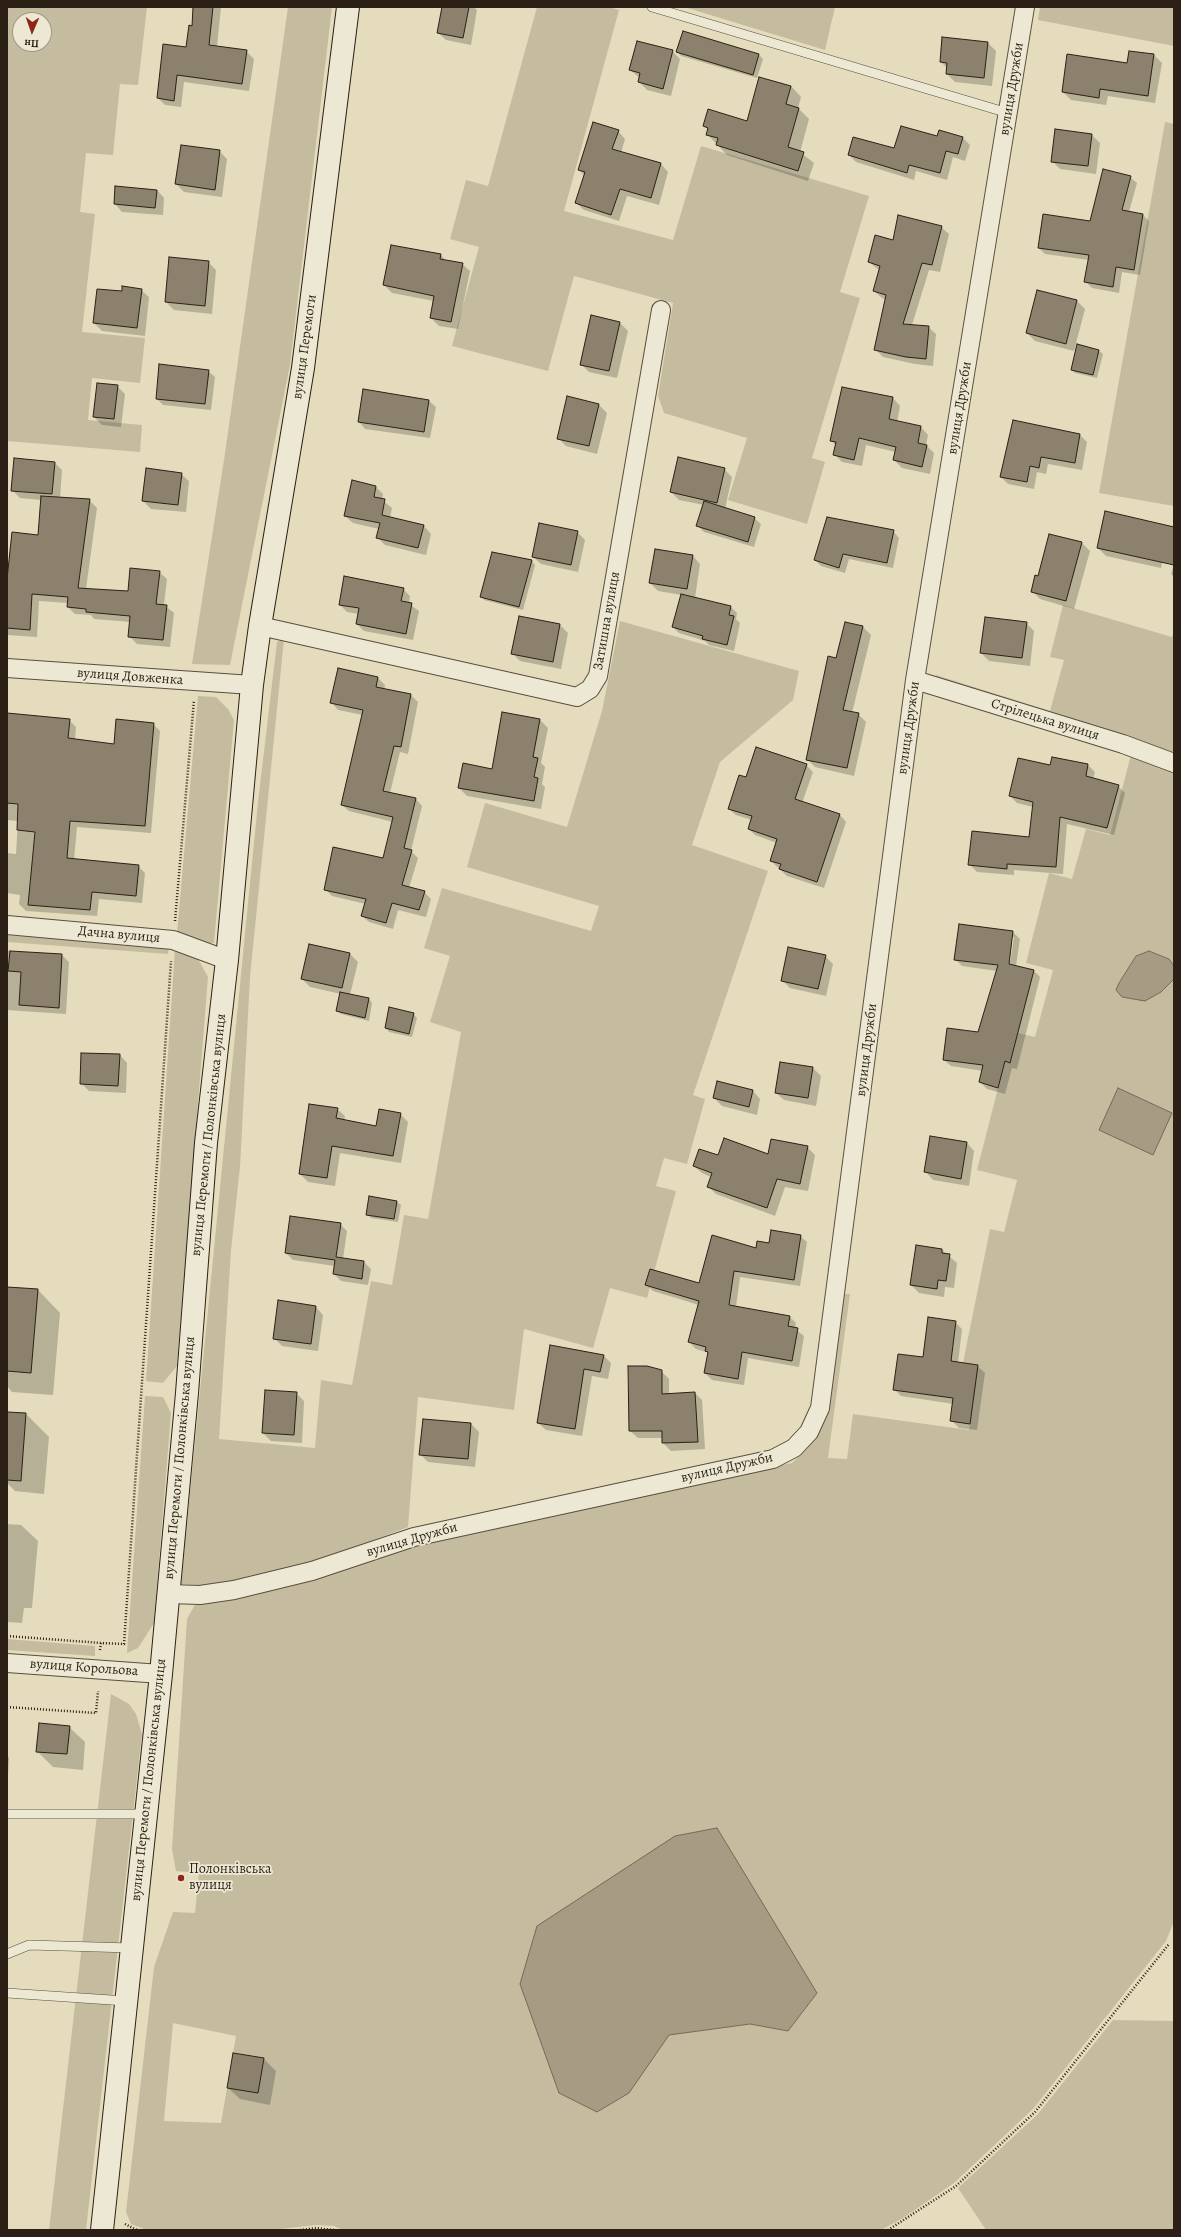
<!DOCTYPE html>
<html>
<head>
<meta charset="utf-8">
<style>
  body { margin:0 }
  #map { position:relative; width:1181px; height:2237px; overflow:hidden; background:#e4dcbc; font-family:Alegreya,serif }
  canvas { display:block }
  .frame { position:absolute; inset:0; border:8px solid #2c1f15; pointer-events:none }
  .north { position:absolute; left:12px; top:12px; width:40px; height:40px; box-sizing:border-box; background:#ede8d3; border:1px solid #a09887; border-radius:50%; rotate:182deg; font-size:11px; font-weight:700; line-height:16px; text-align:center; color:#2c1f15 }
  .north::after { content:''; display:block; margin:auto; width:14px; height:18px; background:#8f2418; clip-path:polygon(50% 0,100% 100%,50% 72%,0 100%) }
</style>
</head>
<body>
<div id="map">
<canvas width="1181" height="2237"></canvas>
<div class="frame"></div>
<div class="north">Пн</div>
</div>
<script>
const context = document.querySelector('canvas').getContext('2d');
context.lineJoin = 'round';
function fill(path, color) { context.fillStyle = color; context.fill(path, 'evenodd'); }
const shape = rows => new Path2D(rows.map(r => 'M' + r).join(''));
function strokePath(path, color, width, dash) { context.strokeStyle = color; context.lineWidth = width; context.lineCap = dash ? 'butt' : 'round'; context.setLineDash(dash || []); context.stroke(path); }
function label(font, color, halo, rows, align = 'center') {
  context.font = font + ' Alegreya,serif'; context.lineWidth = 3.5; context.setLineDash([]); context.textBaseline = 'middle'; context.strokeStyle = halo; context.fillStyle = color; for (const [text, x, y, turn = 0] of rows) {
    context.save(); context.translate(x, y); context.rotate((+turn || 0) * Math.PI / 180); context.textAlign = isNaN(turn) ? turn : align; if (halo) context.strokeText(text, 0, 0); context.fillText(text, 0, 0); context.restore();
  }
}
const green = shape([
  [7,7,147,7,138,85,120,84,113,155,86,153,80,212,95,214,82,332,145,338,140,383,92,378,88,420,142,425,140,452,7,441],
  [20,20,44,20,44,44,20,44],
  [288,7,332,7,290,365,230,665,192,664,224,460],
  [537,7,609,7,619,10,564,211,673,240,701,146,869,196,840,292,860,298,812,458,825,462,807,524,728,500,747,438,664,413,658,396,673,303,574,276,548,371,452,346,479,247,450,239,466,180,488,186],
  [684,7,835,7,825,50],
  [1040,7,1174,7,1174,46,1038,20],
  [1165,122,1174,124,1174,506,1099,493],
  [1063,605,1172,637,1174,631,1174,756,935,680,936,675,1050,711,1064,660,1050,657],
  [620,621,799,671,793,700,720,762,692,845,768,871,693,1095,705,1099,687,1164,664,1158,656,1186,676,1191,647,1298,610,1288,593,1348,524,1329,514,1410,418,1397,408,1527,311,1564,209,1586,181,1584,258,802,277,642,284,639,250,977,240,1167,231,1250,219,1439,315,1448,321,1380,352,1385,371,1281,392,1285,404,1215,428,1219,461,1032,430,1022,450,956,424,948,442,888,591,931,599,906,467,867,485,803,567,827,602,711],
  [198,696,216,697,228,709,234,720,214,943,200,943,177,933],
  [1131,755,1174,768,1174,966,1169,959,1149,951,1136,956,1119,983,1161,992,1174,979,1174,1921,1166,1941,1033,2109,954,2183,903,2218,881,2230,343,2230,334,2226,316,2225,272,2230,147,2230,131,2224,126,2212,154,1967,173,1912,195,1913,199,1873,176,1871,172,1849,187,1619,196,1603,416,1544,792,1463,810,1445,822,1421,844,1294,850,1294,828,1458,847,1459,853,1414,969,1430,978,1365,963,1363,990,1229,1004,1232,1017,1180,977,1170,1005,1061,1010,1062,1018,1033,1035,1037,1053,970,1026,963,1049,873,1072,879,1086,829,1110,835],
  [817,1993,788,2031,750,2024,669,2035],
  [173,2023,236,2036,233,2053,264,2058,258,2093,227,2088,221,2123,164,2121],
  [7,935,169,947,168,954,7,942],
  [175,949,197,957,208,977,177,1366,163,1383,146,1381],
  [145,1396,163,1397,171,1413,154,1623,138,1648,127,1653],
  [7,1639,95,1646,95,1656,7,1650],
  [111,1694,129,1704,136,1714,142,1734,86,2230,49,2230],
  [1113,2020,1174,2021,1174,2230,986,2230,958,2188,1038,2114]
]);
const water = shape([
  [1149,951,1169,959,1174,966,1174,979,1161,992,1145,1001,1122,997,1116,990,1119,983,1136,956,1149,951],
  [1118,1088,1172,1113,1153,1155,1099,1130,1118,1088],
  [717,1828,817,1993,788,2031,750,2024,669,2035,629,2093,597,2112,559,2093,520,1984,537,1926,675,1836,717,1828]
]);
const shadow = shape([
  [194,7,221,7,217,47,246,51,254,59,249,91,184,82,181,107,165,105,158,98,187,48,192,27],
  [443,7,474,7,477,10,471,45,446,40,438,33],
  [684,33,759,55,763,59,757,78,681,56,677,52],
  [988,43,996,51,992,86,955,82,947,74,947,68,941,62],
  [672,51,680,59,671,96,647,90,639,82,640,78,630,70],
  [1154,55,1162,63,1155,103,1108,96,1106,105,1071,100,1063,92],
  [791,86,801,97,798,108,809,119,800,152,814,163,808,181,727,155,707,134,709,130,704,126,747,122],
  [618,131,625,139,621,153,661,164,668,172,659,205,627,196,619,221,584,210,576,203,585,176,579,170],
  [1092,135,1100,143,1096,174,1060,169,1052,161],
  [937,138,963,138,970,145,965,161,953,157,947,180,916,171,914,180,856,162,849,155,895,149],
  [219,151,227,159,222,197,184,192,176,184],
  [1130,177,1137,183,1129,212,1143,215,1149,221,1140,275,1122,272,1119,293,1092,288,1086,282,1089,260,1045,254,1039,248,1091,222],
  [157,190,164,198,163,215,122,212,115,204],
  [941,227,949,234,940,272,929,270,912,325,928,327,936,334,933,366,915,364,883,357,875,349,886,300,882,298,874,291,880,271,869,262],
  [441,255,446,261,462,264,470,271,458,329,439,326,431,318,434,301,392,293,384,285],
  [208,262,216,270,212,314,174,310,166,302],
  [141,290,149,297,145,336,102,331,94,323,123,292],
  [1038,291,1077,301,1085,309,1074,351,1035,341,1027,333],
  [620,323,628,331,617,378,589,372,581,364],
  [1077,346,1099,351,1103,354,1097,378,1075,373,1072,370],
  [208,371,215,377,211,410,163,405,157,399],
  [117,386,125,394,121,427,102,425,94,417],
  [843,388,893,398,900,406,897,422,921,427,928,435,926,445,934,453,930,474,902,468,894,460,896,452,866,445,862,466,842,462,834,454,836,446,831,440],
  [364,390,429,401,436,407,430,438,365,429,359,422],
  [568,398,599,405,607,413,597,454,566,446,558,438],
  [1080,435,1087,442,1082,470,1048,464,1046,474,1037,472,1034,489,1008,484,1001,477],
  [55,463,62,470,60,499,89,500,97,508,86,589,129,592,159,572,167,579,164,605,174,613,170,647,137,644,129,636,131,622,94,619,91,615,75,614,68,607,68,603,39,601,37,637,7,635,7,585,39,536,41,500,20,498,12,490],
  [724,469,732,477,725,509,754,518,761,524,754,547,704,532,697,525,704,505,679,500,671,492],
  [181,474,189,481,186,512,151,509,143,501],
  [376,487,383,494,382,500,392,508,390,518,424,526,431,534,426,555,385,545,377,537,379,529,353,523,345,516],
  [893,531,899,538,893,568,849,559,845,573,821,566,815,560],
  [577,532,585,540,578,572,541,564,533,557],
  [1169,533,1161,568,1106,556,1098,548],
  [1050,535,1082,543,1090,551,1074,609,1040,599,1032,591,1038,577],
  [493,553,532,561,535,565,523,610,484,600,481,596],
  [693,556,700,564,695,598,731,607,737,613,736,619,740,623,734,651,709,645,705,641,679,633,673,627,682,595,658,591,650,583],
  [1174,564,1174,577,1171,574],
  [403,589,410,596,409,604,419,611,413,640,364,631,357,624,359,614,347,612,340,605],
  [846,623,863,627,871,635,852,713,858,714,866,722,854,776,815,767,807,759],
  [1026,623,1034,631,1030,666,989,661,981,653],
  [560,625,568,633,561,669,520,661,512,653],
  [378,678,385,685,384,690,411,695,418,702,408,754,400,752,390,793,416,799,422,806,411,851,418,858,409,888,424,892,431,899,426,917,398,910,393,929,369,922,362,916,366,904,332,896,325,889,384,859,393,822,349,811,342,805,363,715,338,710,332,703],
  [7,714,69,720,76,727,75,740,115,745,153,724,160,731,151,833,77,827,74,860,138,866,145,873,142,903,99,899,97,916,26,911,19,904,20,895,7,893,7,853,16,854,18,821,7,820],
  [540,720,548,728,541,763,545,767,542,784,545,787,541,809,467,796,459,788,493,770],
  [806,765,813,772,802,803,840,815,846,822,824,888,787,876,771,861,777,843,755,835,749,829,752,820,736,815,729,809],
  [1088,765,1095,772,1093,779,1118,786,1125,793,1114,835,1067,824,1063,874,1014,870,1014,875,977,872,969,864,1030,838,1033,807,1017,803,1010,796],
  [1013,932,1020,939,1016,966,1034,971,1040,977,1017,1069,1012,1068,1005,1094,987,1089,980,1082,983,1071,951,1066,944,1060,979,1033,997,971,962,966,955,959],
  [1012,937,1014,937,1009,969,1007,968],
  [7,951,62,955,69,962,66,1014,7,1010],
  [350,954,358,962,350,995,369,999,372,1003,369,1021,341,1014,337,1011,341,994,310,987,302,979],
  [825,956,833,964,826,996,790,988,782,980],
  [413,1014,417,1018,412,1037,389,1032,386,1028],
  [120,1055,127,1063,126,1093,89,1091,81,1083],
  [813,1068,821,1076,816,1106,784,1100,776,1093],
  [753,1091,760,1099,757,1115,722,1106,714,1098],
  [337,1109,345,1116,344,1121,377,1127,400,1114,408,1122,401,1163,340,1153,335,1186,308,1182,300,1174],
  [967,1143,974,1151,969,1186,933,1180,926,1172],
  [807,1147,815,1155,808,1191,785,1187,775,1216,716,1194,708,1186,711,1177,702,1173,694,1166,719,1156,769,1155],
  [397,1202,401,1205,398,1222,371,1218,367,1214],
  [340,1224,347,1231,343,1259,364,1262,371,1269,368,1285,341,1281,334,1274,335,1266,293,1260,286,1253],
  [800,1236,807,1242,800,1286,740,1277,736,1307,790,1317,796,1323,795,1329,804,1336,799,1367,748,1358,744,1385,712,1380,705,1373,709,1353,696,1349,689,1342,699,1305,653,1291,646,1284,699,1284,757,1249],
  [942,1250,957,1263,954,1288,945,1287,944,1297,919,1293,911,1285],
  [7,1288,38,1290,60,1313,53,1395,12,1392,7,1386],
  [316,1307,323,1315,318,1351,282,1346,274,1338],
  [955,1322,962,1329,958,1363,977,1366,985,1373,977,1430,959,1428,951,1420,954,1404,901,1396,894,1389,924,1359],
  [551,1346,603,1355,611,1363,608,1379,592,1376,582,1436,546,1430,538,1423],
  [661,1371,669,1379,669,1394,695,1393,702,1400,705,1449,671,1451,663,1443,663,1438,638,1438,630,1431],
  [296,1393,304,1401,302,1443,271,1441,263,1433],
  [7,1413,26,1414,49,1437,44,1494,15,1491,7,1483],
  [471,1424,479,1432,475,1467,428,1462,421,1455],
  [7,1524,21,1525,38,1541,32,1608,24,1608,22,1623,7,1622],
  [69,1727,85,1742,83,1770,53,1767,37,1751],
  [7,1755,9,1758,7,1792],
  [264,2059,276,2071,270,2105,240,2099,228,2088]
]);
const building = shape([
  [193,7,213,7,209,45,247,50,242,84,177,75,174,101,157,98,163,44,186,47,189,25,192,26,193,7],
  [442,7,469,7,463,38,437,33,442,7],
  [683,31,759,54,753,75,676,52,683,31],
  [942,37,988,42,984,78,946,74,947,63,940,62,942,37],
  [637,41,673,50,663,89,638,82,640,73,629,70,637,41],
  [1129,51,1154,54,1148,96,1100,89,1099,98,1062,92,1067,54,1127,63,1129,51],
  [759,77,791,86,786,104,799,108,788,147,804,152,798,171,716,145,718,138,706,135,708,128,703,126,708,109,747,121,759,77],
  [593,122,619,130,612,149,661,163,651,198,620,189,611,215,575,203,585,172,578,170,593,122],
  [901,126,937,136,939,130,963,137,958,154,946,151,940,173,909,165,907,173,848,155,853,137,894,148,901,126],
  [1055,129,1092,134,1088,166,1051,162,1055,129],
  [181,145,220,150,215,190,175,184,181,145],
  [1103,169,1131,176,1122,210,1143,214,1134,270,1116,267,1113,287,1084,282,1089,255,1038,248,1043,214,1090,221,1103,169],
  [115,186,157,190,155,208,114,204,115,186],
  [898,215,942,226,932,265,922,263,903,324,929,326,926,359,906,357,874,350,886,295,873,291,880,266,868,262,875,235,893,240,898,215],
  [391,245,441,254,440,259,463,263,451,322,430,318,434,296,383,285,391,245],
  [169,257,209,261,205,306,165,302,169,257],
  [122,286,142,289,137,328,93,323,97,289,122,291,122,286],
  [1037,290,1077,300,1066,344,1026,333,1037,290],
  [591,315,620,322,609,371,580,365,591,315],
  [1077,344,1099,350,1093,375,1071,370,1077,344],
  [159,364,209,370,205,404,156,399,159,364],
  [97,383,118,385,114,419,93,417,97,383],
  [842,387,893,397,889,419,921,426,918,443,927,445,922,467,893,460,896,447,859,438,854,460,833,455,836,442,830,441,842,387],
  [363,389,429,400,424,432,358,422,363,389],
  [567,396,599,404,589,446,557,439,567,396],
  [1013,420,1080,434,1075,463,1041,457,1039,468,1030,466,1027,482,1000,477,1013,420],
  [678,457,725,468,717,503,670,492,678,457],
  [14,458,55,462,52,494,11,491,14,458],
  [146,468,182,473,178,505,142,501,146,468],
  [352,480,376,486,374,497,385,499,382,515,424,525,418,548,376,538,380,523,344,516,352,480],
  [41,496,90,499,78,588,128,591,130,568,160,571,156,604,167,605,163,640,128,637,130,616,86,612,86,609,67,607,68,597,32,594,30,630,7,628,7,579,12,532,38,535,41,496],
  [704,501,755,517,748,542,696,526,704,501],
  [1105,511,1174,527,1174,565,1097,548,1105,511],
  [827,517,894,530,887,563,843,554,839,568,814,560,827,517],
  [539,523,578,531,571,565,532,557,539,523],
  [1049,534,1082,542,1066,601,1031,592,1035,575,1038,576,1049,534],
  [655,549,693,555,687,589,649,583,655,549],
  [492,552,532,560,519,607,480,597,492,552],
  [344,576,404,588,401,601,412,603,406,634,356,624,359,608,339,605,344,576],
  [681,594,731,606,729,615,734,616,727,645,702,639,703,636,672,627,681,594],
  [519,616,560,624,553,662,511,654,519,616],
  [985,617,1027,622,1022,658,980,653,985,617],
  [845,622,863,626,843,710,859,713,847,768,806,760,828,656,836,658,845,622],
  [338,668,378,677,376,687,411,694,401,747,394,746,383,791,416,798,404,848,412,850,402,885,425,891,419,910,392,903,386,923,361,916,366,899,324,890,333,847,383,858,393,817,341,805,363,710,330,703,338,668],
  [502,712,540,719,533,757,538,758,534,777,538,778,534,801,458,788,463,763,492,769,502,712],
  [7,713,70,719,68,738,114,744,116,719,154,723,145,826,70,821,67,858,139,865,136,896,92,892,90,910,28,905,35,832,17,830,18,804,7,803,7,713],
  [756,747,807,764,795,799,840,814,817,882,779,869,781,864,770,861,777,839,748,829,752,816,728,809,739,775,746,777,756,747],
  [1052,757,1088,764,1086,776,1119,785,1107,828,1060,817,1056,867,1007,864,1007,869,968,865,972,831,1029,837,1033,802,1009,796,1018,758,1050,765,1052,757],
  [959,924,1013,931,1009,964,1034,970,1010,1063,1005,1061,998,1088,979,1082,983,1065,943,1060,947,1028,978,1032,998,965,954,960,959,924],
  [309,944,350,953,342,988,301,979,309,944],
  [788,947,826,955,818,989,781,981,788,947],
  [10,951,62,954,59,1008,19,1005,21,972,8,971,10,951],
  [340,992,369,998,365,1018,336,1011,340,992],
  [389,1007,414,1013,409,1034,385,1028,389,1007],
  [81,1053,120,1054,118,1086,80,1084,81,1053],
  [780,1062,813,1067,808,1098,775,1093,780,1062],
  [717,1081,753,1090,749,1107,713,1098,717,1081],
  [309,1104,338,1108,336,1118,376,1126,379,1109,401,1113,393,1156,332,1146,327,1178,299,1174,309,1104],
  [930,1136,967,1142,961,1179,924,1172,930,1136],
  [724,1138,768,1154,771,1139,808,1146,800,1184,777,1179,767,1208,707,1187,712,1173,693,1166,699,1149,718,1155,724,1138],
  [369,1196,397,1201,394,1219,366,1215,369,1196],
  [290,1216,341,1223,336,1257,364,1261,362,1279,333,1274,335,1260,285,1253,290,1216],
  [771,1230,801,1235,794,1280,734,1271,729,1305,790,1316,788,1326,798,1328,792,1361,742,1352,738,1379,704,1373,708,1352,705,1351,706,1347,688,1342,699,1301,645,1285,650,1269,699,1283,712,1235,756,1248,757,1241,769,1243,771,1230],
  [916,1245,942,1249,942,1253,950,1254,946,1281,938,1280,937,1289,910,1285,916,1245],
  [7,1287,38,1289,31,1373,7,1371,7,1287],
  [278,1300,316,1306,311,1344,273,1339,278,1300],
  [928,1317,956,1321,951,1361,978,1365,970,1424,950,1421,953,1398,893,1390,898,1354,923,1357,928,1317],
  [550,1345,604,1355,600,1372,584,1369,575,1429,537,1423,550,1345],
  [628,1366,647,1366,662,1370,662,1394,695,1392,698,1442,662,1443,662,1431,629,1431,628,1366],
  [265,1390,297,1392,294,1435,262,1433,265,1390],
  [7,1412,26,1413,21,1481,7,1480,7,1412],
  [423,1419,471,1423,468,1459,419,1455,423,1419],
  [39,1723,70,1726,67,1754,36,1752,39,1723],
  [233,2053,264,2058,258,2093,227,2088,233,2053]
]);
const path = shape([
  [175,921,194,700],
  [7,1636,101,1643],
  [100,1650,101,1643,124,1644,171,961],
  [7,1707,96,1713,98,1691],
  [125,2224,137,2230],
  [300,2230,316,2228,334,2230],
  [888,2230,956,2186,1035,2112,1169,1944]
]);
const service = shape([
  [652,7,1008,113],
  [7,1814,145,1814],
  [7,1954,29,1945,131,1948],
  [7,1993,126,2001]
]);
const minor = shape([
  [260,626,577,697,590,689,598,676,661,310],
  [7,668,252,685],
  [915,680,1123,744,1174,763],
  [7,925,173,940,227,960],
  [169,1594,200,1595,234,1590,312,1571,414,1537,773,1459,794,1448,809,1432,820,1408,915,680,1025,7],
  [7,1663,161,1674]
]);
const secondary = shape([
  [102,2230,161,1674,187,1393,206,1143,227,960,252,685,260,626,303,368,348,7]
]);
const markers = [
  [181,1878,4,"#8f2418"]
];
const streetNames = [
  ["вулиця Дружби",1012,89,-81],
  ["вулиця Перемоги",305,347,-82],
  ["вулиця Дружби",960,408,-81],
  ["Затишна вулиця",607,621,-80],
  ["вулиця Довженка",130,677,4],
  ["Стрілецька вулиця",1045,720,17],
  ["вулиця Дружби",909,728,-82],
  ["Дачна вулиця",119,935,5],
  ["вулиця Дружби",867,1050,-83],
  ["вулиця Перемоги / Полонківська вулиця",209,1135,-84],
  ["вулиця Перемоги / Полонківська вулиця",180,1458,-85],
  ["вулиця Дружби",727,1468,-13],
  ["вулиця Дружби",412,1540,-16],
  ["вулиця Корольова",84,1668,4],
  ["вулиця Перемоги / Полонківська вулиця",149,1780,-84]
];
const poiNames = [
  ["Полонківська",189,1870],
  ["вулиця",189,1886]
];
fill(green, '#c5bca0');
fill(water, '#a59c83');
strokePath(water, '#756a57', 1);
fill(shadow, '#0003');
fill(building, '#8c816c');
strokePath(building, '#2c1f15', 1);
strokePath(service, '#5a4e3f', 10);
strokePath(minor, '#5a4e3f', 20);
strokePath(secondary, '#2c1f15', 24);
strokePath(path, '#2c1f15', 2.5, [1, 2]);
strokePath(service, '#ede8d3', 9);
strokePath(minor, '#ede8d3', 18);
strokePath(secondary, '#ede8d3', 22);
for (const [x, y, r, color] of markers) { const dot = new Path2D(); dot.arc(x, y, r, 0, 2 * Math.PI); context.fillStyle = color; context.fill(dot); strokePath(dot, '#ede8d3', 1.5); }
label('14px', '#2c1f15', '#ede8d3', streetNames);
label('14px', '#2c1f15', '#ede8d3', poiNames, 'left');
</script>
</body>
</html>
